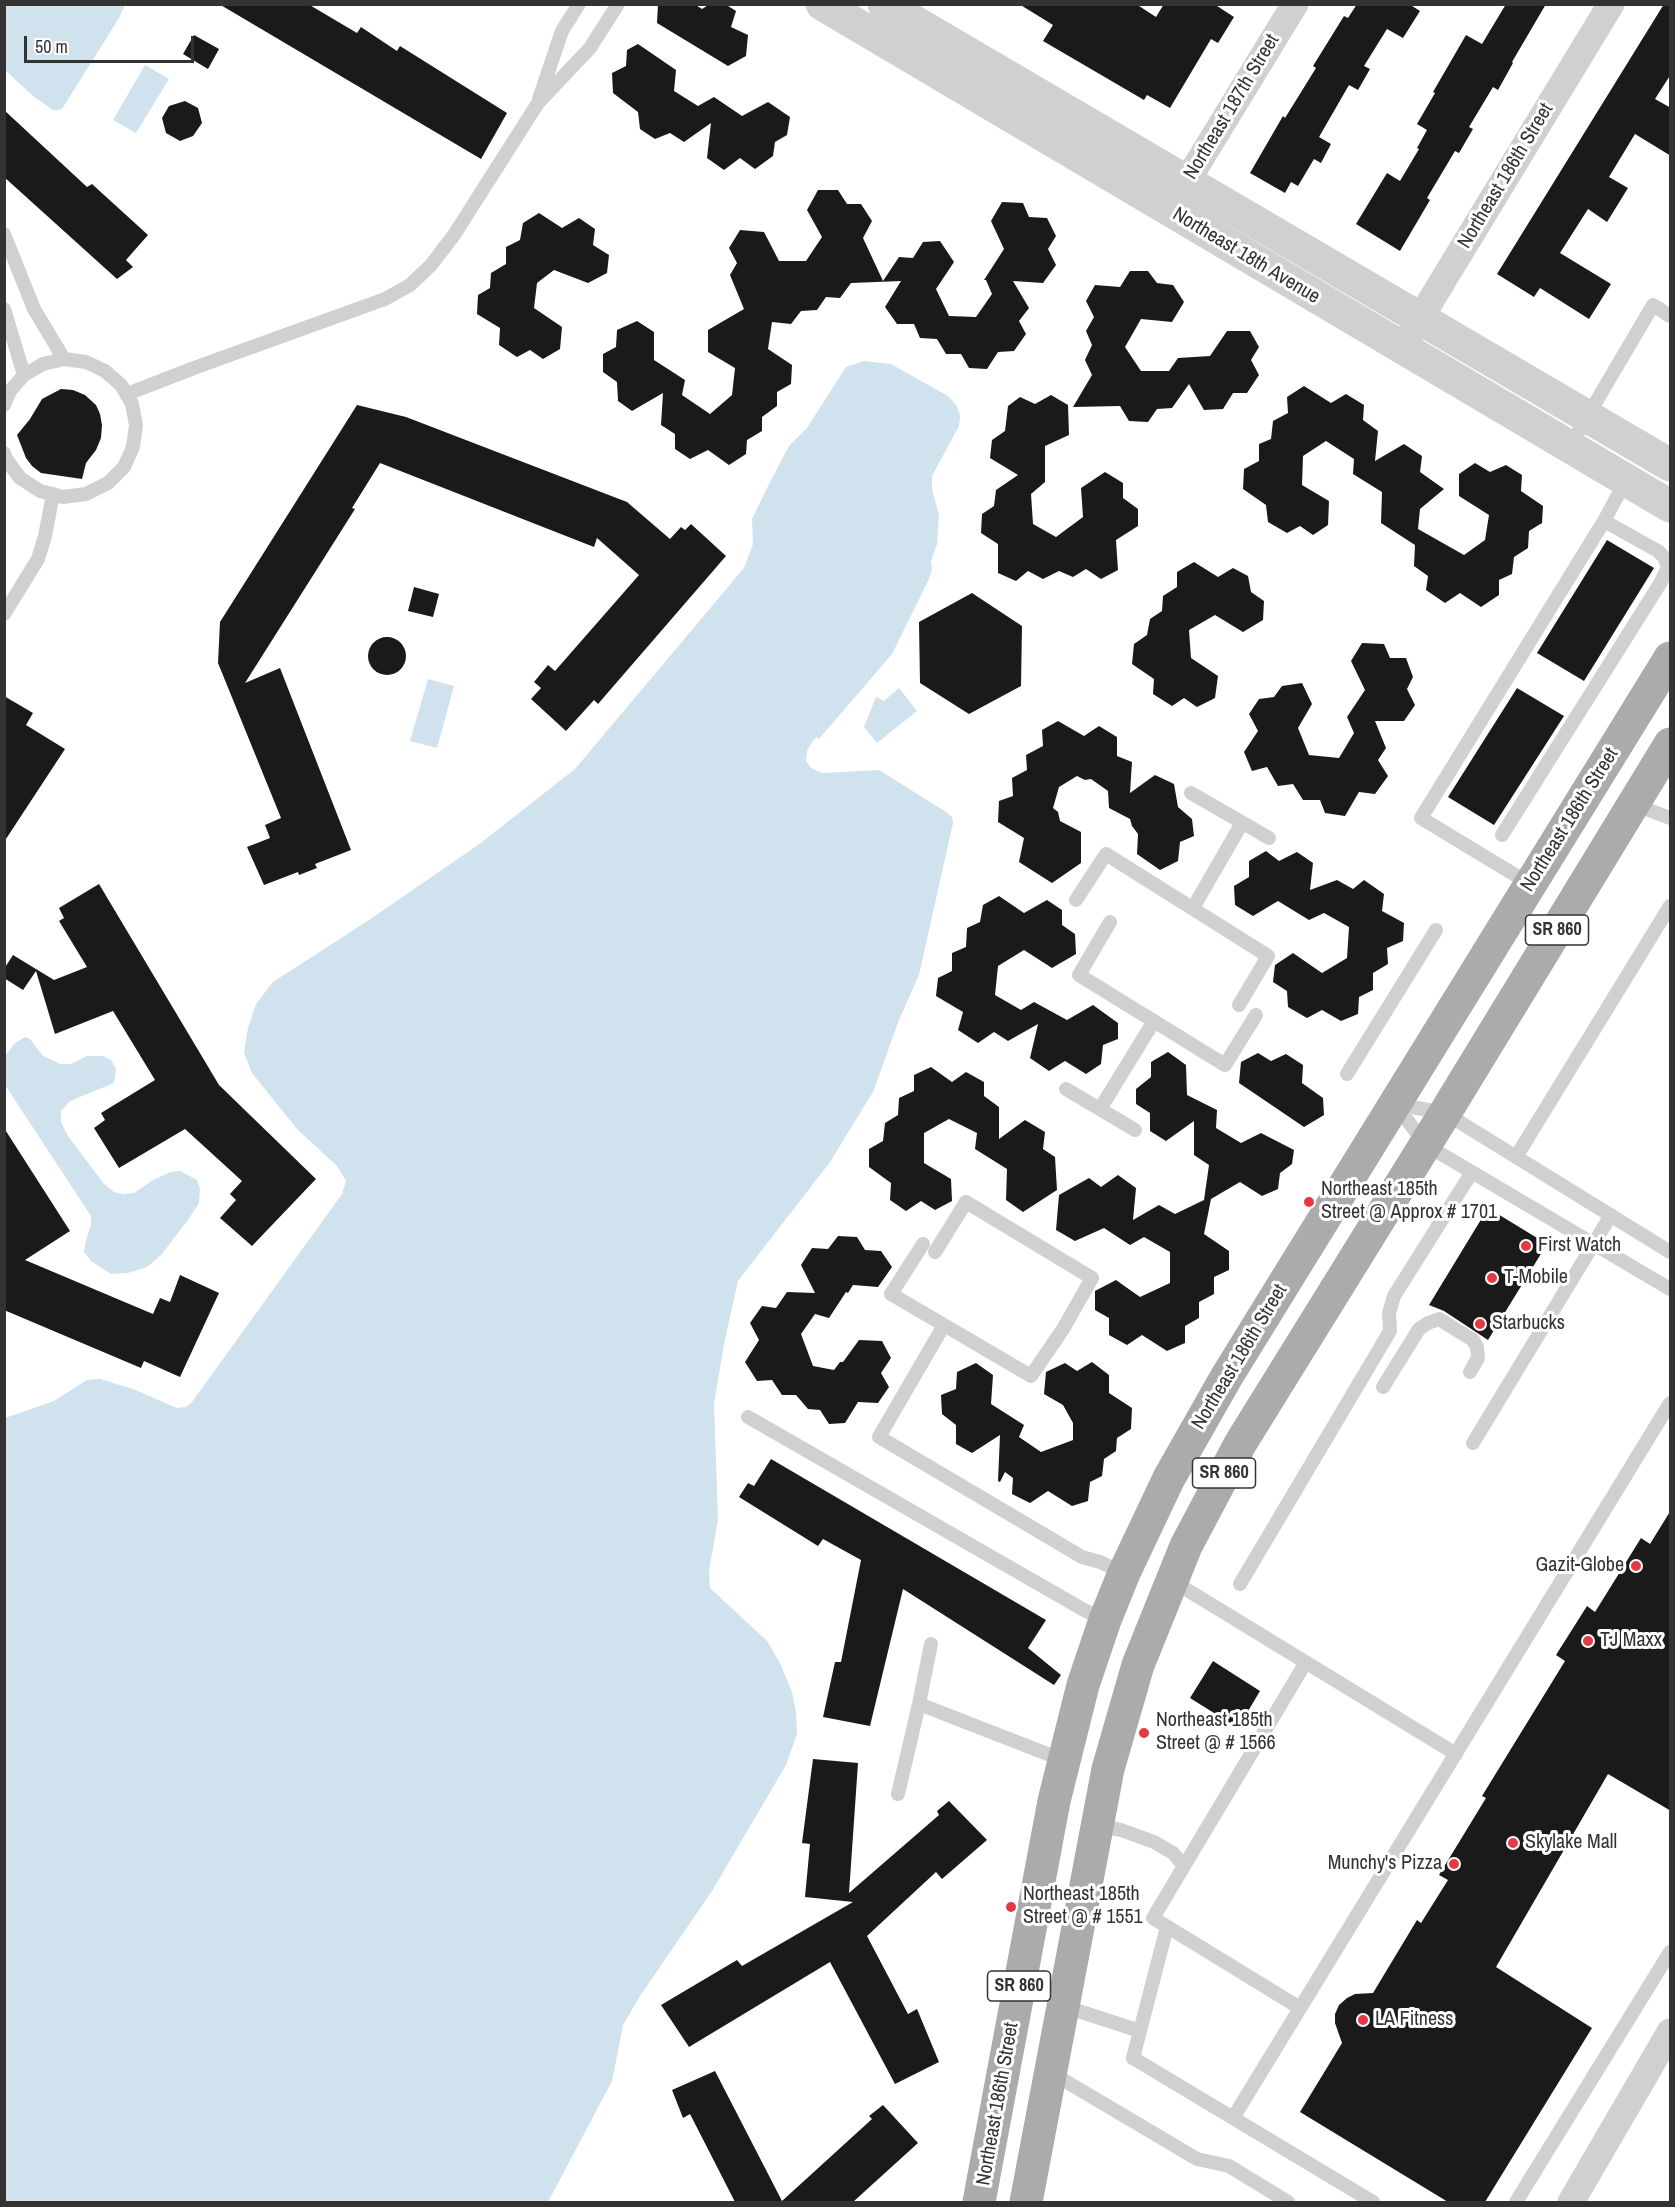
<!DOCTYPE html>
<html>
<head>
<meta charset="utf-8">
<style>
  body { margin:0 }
  #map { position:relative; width:1675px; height:2207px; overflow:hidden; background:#fff; font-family:"Archivo Narrow",sans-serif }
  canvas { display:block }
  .frame { position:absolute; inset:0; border:6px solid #333; pointer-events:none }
  .scale { position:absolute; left:24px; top:36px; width:170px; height:27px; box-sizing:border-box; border:3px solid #333; border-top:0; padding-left:8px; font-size:18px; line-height:21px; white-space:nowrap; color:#333; -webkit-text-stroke:4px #fff; paint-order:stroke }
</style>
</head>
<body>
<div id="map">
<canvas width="1675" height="2207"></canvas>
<div class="frame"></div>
<div class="scale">50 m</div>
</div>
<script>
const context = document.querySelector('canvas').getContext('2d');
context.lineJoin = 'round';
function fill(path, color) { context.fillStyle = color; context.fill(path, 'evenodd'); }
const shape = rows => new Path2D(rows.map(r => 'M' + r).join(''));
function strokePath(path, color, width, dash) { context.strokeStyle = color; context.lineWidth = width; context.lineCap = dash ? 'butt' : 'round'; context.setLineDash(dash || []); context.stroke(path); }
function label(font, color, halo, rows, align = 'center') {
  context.font = font + ' "Archivo Narrow",sans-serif'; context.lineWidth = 6; context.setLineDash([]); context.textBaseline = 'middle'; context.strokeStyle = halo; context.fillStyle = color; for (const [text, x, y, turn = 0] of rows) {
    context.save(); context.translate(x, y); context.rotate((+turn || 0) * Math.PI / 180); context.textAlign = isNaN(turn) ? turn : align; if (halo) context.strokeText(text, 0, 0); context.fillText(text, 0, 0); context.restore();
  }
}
const water = shape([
  [4,5,5,4,125,5,119,18,62,109,57,110,53,110,33,96,5,70],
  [145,65,169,79,136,133,113,120],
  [864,361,891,364,948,396,957,406,960,416,959,426,932,476,932,489,939,515,937,544,931,561,932,569,929,579,892,654,819,739,817,737,812,742,807,751,806,761,811,768,822,773,879,770,946,812,952,817,953,823,919,975,899,1020,873,1092,830,1162,738,1281,724,1344,714,1404,718,1519,709,1571,710,1588,767,1641,780,1663,792,1692,796,1712,797,1734,786,1765,712,1891,640,1996,623,2025,612,2081,548,2202,5,2202,5,1418,54,1401,87,1380,100,1379,133,1389,177,1408,186,1407,192,1402,342,1194,346,1181,337,1166,297,1129,252,1073,244,1053,248,1028,256,1004,273,982,369,920,478,845,575,769,744,568,753,544,752,519,769,484,789,446,807,428,846,367],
  [428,679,454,686,437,748,410,741],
  [899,688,917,711,877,743,864,727,876,697,884,701],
  [25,1037,30,1039,43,1056,60,1064,71,1064,87,1056,103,1056,111,1060,116,1069,114,1083,70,1101,61,1111,61,1122,68,1136,104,1184,114,1192,124,1194,134,1193,153,1180,171,1172,180,1171,197,1180,200,1189,199,1203,188,1220,161,1255,147,1267,128,1273,111,1274,91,1261,84,1252,86,1240,91,1224,91,1216,5,1085,5,1056,14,1044]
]);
const building = shape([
  [219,4,308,4,357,33,361,27,397,51,400,46,507,113,481,159],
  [658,4,694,4,702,9,710,4,725,4,736,11,731,27,748,35,746,56,728,66,657,23],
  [1019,4,1136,4,1156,17,1164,4,1214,4,1234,17,1218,43,1211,39,1170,108,1147,95,1144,100,1043,41,1053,25],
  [1357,4,1409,4,1420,11,1403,38,1387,29,1364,66,1370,69,1358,90,1349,85,1319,137,1331,144,1321,163,1314,159,1298,186,1291,182,1285,193,1250,173,1283,116,1285,118,1316,68,1313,66,1344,16,1348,18],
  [1506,4,1546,4,1512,62,1513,63,1498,90,1493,87,1469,127,1473,129,1459,153,1455,151,1427,198,1430,200,1400,251,1356,224,1387,173,1400,181,1419,149,1417,148,1427,130,1417,124,1435,93,1433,92,1466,35,1482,44],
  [1664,4,1671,4,1671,74,1655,99,1671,108,1671,156,1635,134,1609,177,1628,188,1607,222,1588,209,1560,253,1611,284,1589,319,1540,288,1534,297,1497,274],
  [194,35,219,49,208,69,183,54],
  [638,44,676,70,674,91,698,106,714,97,742,116,768,102,790,117,787,135,775,142,773,156,755,169,740,158,724,170,707,158,711,123,684,142,670,133,655,139,640,129,638,112,613,93,612,73,626,66,627,50],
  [185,101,198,108,202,123,193,136,180,141,166,133,162,118,169,106],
  [4,110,87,187,92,184,148,235,126,260,133,267,117,279,4,177],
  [818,190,838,190,847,204,861,204,872,221,863,238,883,281,899,257,913,258,923,242,940,241,954,262,936,289,949,316,976,317,992,294,986,280,984,280,1004,249,991,221,1002,202,1023,203,1029,217,1047,218,1056,236,1048,249,1056,265,1043,283,1013,281,1029,308,1019,321,1026,334,1014,351,998,352,987,369,969,368,961,354,946,354,937,339,920,338,914,324,897,324,885,307,901,281,851,283,840,298,826,297,817,310,801,311,791,324,772,322,768,349,792,365,791,384,777,392,777,406,762,417,762,431,747,440,746,454,729,465,708,450,690,459,675,449,675,434,661,425,663,393,632,411,618,401,617,382,603,372,603,354,616,347,617,330,637,321,654,332,654,360,685,380,682,395,710,414,732,395,735,368,708,352,708,330,744,309,730,275,737,263,729,248,740,230,764,232,779,261,806,261,822,237,807,210],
  [539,213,562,228,579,218,595,229,593,245,609,255,607,273,588,283,554,270,537,283,534,308,562,327,560,349,543,359,530,350,517,357,499,345,500,328,477,314,478,295,490,288,491,273,506,264,506,247,520,240,523,223],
  [1130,271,1148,271,1157,283,1173,285,1184,302,1172,322,1141,319,1125,347,1141,371,1169,371,1178,358,1210,356,1227,331,1250,331,1259,347,1251,360,1259,375,1247,393,1233,393,1223,409,1204,410,1189,384,1172,408,1157,409,1148,422,1129,421,1120,406,1073,407,1092,375,1085,360,1092,345,1086,331,1094,317,1086,301,1095,285,1120,287],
  [1304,386,1331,403,1346,394,1364,405,1363,420,1378,431,1375,461,1404,444,1422,456,1420,472,1444,489,1420,509,1418,529,1464,555,1485,540,1489,515,1459,496,1459,474,1475,463,1490,472,1506,465,1522,475,1521,491,1543,506,1542,523,1529,531,1528,548,1514,557,1512,574,1499,580,1499,595,1481,607,1460,593,1445,603,1426,590,1428,576,1414,566,1415,545,1381,523,1382,492,1353,474,1354,459,1326,441,1303,456,1302,485,1329,501,1328,525,1313,535,1300,526,1287,533,1268,522,1266,505,1243,489,1244,469,1259,461,1259,444,1271,439,1273,421,1288,413,1287,397],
  [61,389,73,390,85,395,96,405,100,414,102,425,101,438,96,450,86,463,82,479,41,473,32,466,26,458,17,435,30,419,42,399],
  [1051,395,1068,405,1069,435,1045,446,1045,482,1031,494,1033,524,1056,537,1083,517,1081,488,1105,472,1123,483,1123,498,1138,509,1138,526,1116,540,1118,570,1101,579,1086,569,1073,577,1059,571,1043,579,1028,571,1016,581,998,573,998,544,981,533,982,514,994,506,996,490,1018,475,990,458,992,440,1005,431,1008,406,1020,397,1035,404],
  [357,405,406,417,627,502,670,539,681,527,685,530,691,524,726,556,598,704,594,700,566,731,531,699,541,688,534,682,548,665,555,671,639,575,597,538,594,547,380,463,352,508,355,509,245,683,280,668,351,850,315,864,317,868,299,875,298,872,264,885,247,847,270,838,265,825,281,818,218,663,220,622],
  [1607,540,1654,568,1584,681,1537,653],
  [1194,562,1218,577,1233,568,1248,576,1251,592,1264,601,1263,620,1243,632,1215,615,1189,630,1191,658,1218,676,1215,698,1197,707,1184,698,1172,706,1153,694,1154,679,1132,664,1134,644,1147,635,1150,619,1162,611,1163,596,1177,587,1177,572],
  [414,587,439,594,433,617,408,611],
  [972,593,1022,626,1021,686,969,714,920,683,919,622],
  '368 656a19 19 0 1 1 38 0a19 19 0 1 1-38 0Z',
  [1362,643,1384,644,1390,658,1406,658,1413,677,1407,689,1415,705,1404,721,1375,721,1386,748,1378,760,1388,776,1375,794,1359,792,1345,816,1325,813,1320,800,1303,800,1293,784,1278,786,1267,767,1252,771,1244,752,1258,731,1249,714,1259,699,1274,697,1282,686,1302,683,1312,704,1298,728,1309,755,1339,758,1354,733,1347,717,1365,690,1351,661],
  [1517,688,1564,716,1494,825,1448,797],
  [4,696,33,713,26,725,65,749,4,842],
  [1058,721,1084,736,1099,726,1117,737,1117,756,1132,762,1130,793,1155,775,1174,784,1178,807,1192,819,1194,836,1180,842,1178,861,1160,870,1137,854,1138,834,1132,826,1130,819,1109,808,1108,791,1091,779,1085,780,1077,776,1059,787,1053,808,1058,812,1060,821,1081,832,1081,863,1052,883,1019,862,1024,838,998,822,999,801,1013,796,1012,778,1027,770,1026,755,1043,746,1042,730],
  [1266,851,1279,861,1297,852,1313,863,1310,890,1337,880,1353,889,1364,880,1384,894,1382,911,1404,923,1403,941,1387,948,1388,964,1373,973,1373,990,1359,997,1358,1014,1341,1021,1322,1010,1307,1018,1288,1007,1287,991,1273,982,1275,965,1293,953,1322,973,1347,958,1349,927,1324,913,1309,920,1278,901,1253,916,1235,905,1234,886,1249,877,1249,861],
  [99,884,219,1085,316,1179,252,1246,220,1218,236,1200,230,1194,242,1181,185,1129,119,1168,94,1128,105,1120,101,1113,155,1080,113,1011,55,1034,36,971,23,990,4,978,4,969,13,955,54,980,87,967,59,921,64,918,59,908],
  [999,896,1024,913,1047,900,1062,910,1062,925,1075,934,1076,954,1052,968,1024,950,998,966,995,995,1021,1010,1034,1002,1067,1020,1093,1005,1118,1023,1118,1039,1103,1045,1101,1064,1086,1074,1065,1061,1049,1071,1030,1058,1038,1024,1008,1041,994,1032,978,1043,958,1030,963,1012,936,996,938,978,952,971,952,953,966,947,967,928,980,922,983,905],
  [1168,1052,1186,1065,1187,1095,1217,1110,1216,1128,1241,1143,1261,1133,1294,1150,1292,1164,1280,1173,1278,1189,1262,1196,1240,1182,1211,1199,1204,1234,1229,1251,1229,1270,1214,1277,1214,1294,1199,1302,1199,1318,1185,1326,1185,1343,1167,1351,1142,1335,1127,1345,1109,1335,1109,1318,1095,1310,1095,1291,1116,1280,1140,1297,1170,1283,1170,1252,1144,1237,1130,1245,1104,1228,1075,1241,1056,1230,1059,1195,1089,1178,1101,1187,1118,1175,1136,1188,1133,1220,1159,1205,1175,1214,1204,1200,1209,1165,1194,1155,1194,1121,1166,1141,1150,1131,1150,1113,1136,1104,1136,1089,1151,1077,1151,1062],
  [1258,1053,1271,1061,1286,1054,1303,1065,1302,1083,1323,1098,1324,1115,1304,1127,1239,1083,1241,1062],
  [931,1067,952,1082,966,1072,984,1082,984,1096,999,1107,999,1139,1025,1120,1045,1132,1043,1149,1055,1157,1057,1190,1023,1212,1006,1200,1007,1169,975,1149,977,1133,949,1119,924,1133,924,1163,951,1179,952,1201,935,1210,921,1201,906,1211,890,1200,891,1183,869,1167,869,1149,883,1141,885,1123,898,1115,899,1098,914,1091,914,1075],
  [4,1128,70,1231,25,1260,153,1314,160,1298,170,1302,180,1275,219,1293,180,1377,144,1361,141,1368,4,1310],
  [1488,1208,1547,1244,1488,1340,1444,1311,1429,1305],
  [838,1236,857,1237,865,1250,881,1251,892,1267,878,1287,853,1285,848,1293,846,1292,829,1318,815,1314,801,1334,813,1366,834,1370,840,1362,843,1362,859,1340,882,1341,891,1358,881,1373,889,1387,878,1403,858,1402,845,1423,829,1424,820,1410,808,1409,796,1395,782,1395,772,1380,757,1381,745,1362,759,1340,750,1323,762,1306,776,1308,787,1292,815,1293,801,1265,812,1248,828,1249],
  [1092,1362,1109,1375,1109,1393,1132,1408,1131,1429,1117,1438,1116,1451,1104,1459,1102,1476,1090,1482,1088,1501,1072,1506,1048,1491,1030,1503,1012,1494,1013,1478,1005,1472,1000,1482,998,1481,1000,1435,972,1453,956,1444,956,1425,942,1414,941,1395,956,1389,957,1372,976,1363,993,1375,991,1404,1024,1425,1019,1437,1041,1452,1073,1440,1073,1423,1063,1405,1044,1394,1046,1372,1065,1363,1077,1371],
  [771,1459,1046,1620,1028,1648,1061,1675,1054,1685,903,1589,870,1726,823,1717,835,1662,841,1662,861,1560,823,1539,818,1546,739,1497,748,1483,754,1486],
  [1671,1510,1671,1811,1608,1774,1496,1967,1592,2028,1485,2202,1448,2202,1300,2112,1342,2043,1335,2023,1335,2014,1339,2005,1347,1998,1355,1994,1373,1993,1417,1920,1421,1923,1448,1880,1439,1875,1486,1798,1482,1796,1565,1661,1556,1655,1587,1606,1595,1612,1641,1538,1650,1544],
  [1213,1661,1260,1691,1238,1728,1190,1698],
  [813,1759,858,1763,849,1893,939,1815,937,1811,949,1801,987,1840,942,1879,936,1872,867,1936,908,2014,917,2009,939,2062,895,2084,830,1962,689,2047,661,2005,737,1960,742,1966,853,1902,805,1897,810,1844,802,1843],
  [715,2071,782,2201,872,2119,869,2116,883,2105,918,2143,853,2202,735,2202,690,2114,683,2118,672,2090]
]);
const service = shape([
  [539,99,562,31,579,4],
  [4,234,34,309,64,359],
  [4,309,24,375],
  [127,394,194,368,385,299,410,285,431,265,454,235,538,103,590,48,618,4],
  [4,405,10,391,24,375,43,364,64,359,86,362,105,371,121,385,132,404,136,425,133,447,124,467,108,483,86,494,63,497,40,491,20,478,6,459,4,453],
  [1570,446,1653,305,1670,316],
  [1604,521,1626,480],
  [4,614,38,559,45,536,53,494],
  [1191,793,1269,838],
  [1633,804,1670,818],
  [1502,835,1661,582,1668,567,1664,557,1658,551,1604,521,1421,818,1530,884],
  [1076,900,1106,854,1268,956,1239,1005],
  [1193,908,1242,823],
  [1110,922,1079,975,1225,1065,1256,1015],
  [1347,1074,1436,930],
  [1066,1089,1135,1130],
  [1395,1104,1426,1145,1670,1289],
  [1395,1104,1445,1113,1670,1252],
  [1100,1109,1154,1021],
  [1516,1157,1670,906],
  [923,1244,891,1294,1031,1376,1063,1329,1092,1278,966,1202,935,1252],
  [944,1325,879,1437,1082,1557,1100,1562,1124,1573],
  [1383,1387,1419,1329,1428,1323,1439,1319,1473,1340,1477,1347,1478,1358,1470,1372],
  [748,1417,1084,1610,1105,1620],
  [1473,1443,1611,1215],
  [1171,1580,1456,1754],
  [1240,1584,1390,1331,1389,1313,1394,1296,1472,1172],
  [919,1704,931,1644],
  [898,1794,919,1704,1063,1760],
  [1098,1826,1121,1830,1154,1842,1173,1853,1184,1866],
  [1167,1927,1133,2058,1373,2202],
  [1063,2006,1140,2031],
  [1300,2008,1153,1918,1306,1662],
  [1050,2072,1197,2159,1229,2166,1288,2202],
  [1233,2118,1670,1403],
  [1516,2202,1670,1952]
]);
const minor = shape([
  [1176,199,1295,4],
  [1402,348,1611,4],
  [1571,2202,1670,2032]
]);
const tertiary = shape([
  [822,4,1670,506],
  [884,4,1670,465]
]);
const primary = shape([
  [979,2202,1054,1801,1083,1685,1105,1620,1124,1573,1169,1478,1227,1376,1670,658],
  [1026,2202,1108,1769,1138,1665,1186,1546,1240,1444,1445,1113,1670,744]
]);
const markers = [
  [1309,1202,6,"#e63946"],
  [1526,1246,6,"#e63946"],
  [1492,1278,6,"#e63946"],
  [1480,1324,6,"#e63946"],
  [1636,1566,6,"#e63946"],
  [1588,1641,6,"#e63946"],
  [1144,1733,6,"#e63946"],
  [1513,1843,6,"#e63946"],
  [1454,1864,6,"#e63946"],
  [1011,1907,6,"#e63946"],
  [1363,2020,6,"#e63946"]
];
const shields = [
  [1557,930,63],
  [1224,1473,63],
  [1019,1986,63]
];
const shieldNames = [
  ["SR 860",1557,930],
  ["SR 860",1224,1473],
  ["SR 860",1019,1986]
];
const streetNames = [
  ["Northeast 187th Street",1232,107,-59],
  ["Northeast 186th Street",1506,176,-59],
  ["Northeast 18th Avenue",1246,256,31],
  ["Northeast 186th Street",1570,820,-58],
  ["Northeast 186th Street",1240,1357,-59],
  ["Northeast 186th Street",998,2104,-80]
];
const poiNames = [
  ["Northeast 185th",1321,1190],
  ["Street @ Approx # 1701",1321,1213],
  ["First Watch",1538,1246],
  ["T-Mobile",1504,1278],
  ["Starbucks",1492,1324],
  ["Gazit-Globe",1624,1566,"right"],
  ["TJ Maxx",1600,1641],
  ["Northeast 185th",1156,1721],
  ["Street @ # 1566",1156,1744],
  ["Skylake Mall",1525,1843],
  ["Munchy's Pizza",1442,1864,"right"],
  ["Northeast 185th",1023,1895],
  ["Street @ # 1551",1023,1918],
  ["LA Fitness",1375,2020]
];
fill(water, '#cfe2ee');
fill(building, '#1a1a1a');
strokePath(service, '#d0d0d0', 14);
strokePath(minor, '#d0d0d0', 27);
strokePath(tertiary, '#d0d0d0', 33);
strokePath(primary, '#ababab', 33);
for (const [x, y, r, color] of markers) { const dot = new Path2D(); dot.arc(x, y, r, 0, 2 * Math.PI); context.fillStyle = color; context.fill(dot); strokePath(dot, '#fff', 2); }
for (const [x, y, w] of shields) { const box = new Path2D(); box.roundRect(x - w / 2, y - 15, w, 30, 4.5); context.fillStyle = '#fff'; context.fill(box); strokePath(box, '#333', 1.5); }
label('bold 18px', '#333', null, shieldNames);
label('20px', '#333', '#fff', streetNames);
label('20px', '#333', '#fff', poiNames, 'left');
</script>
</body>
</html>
